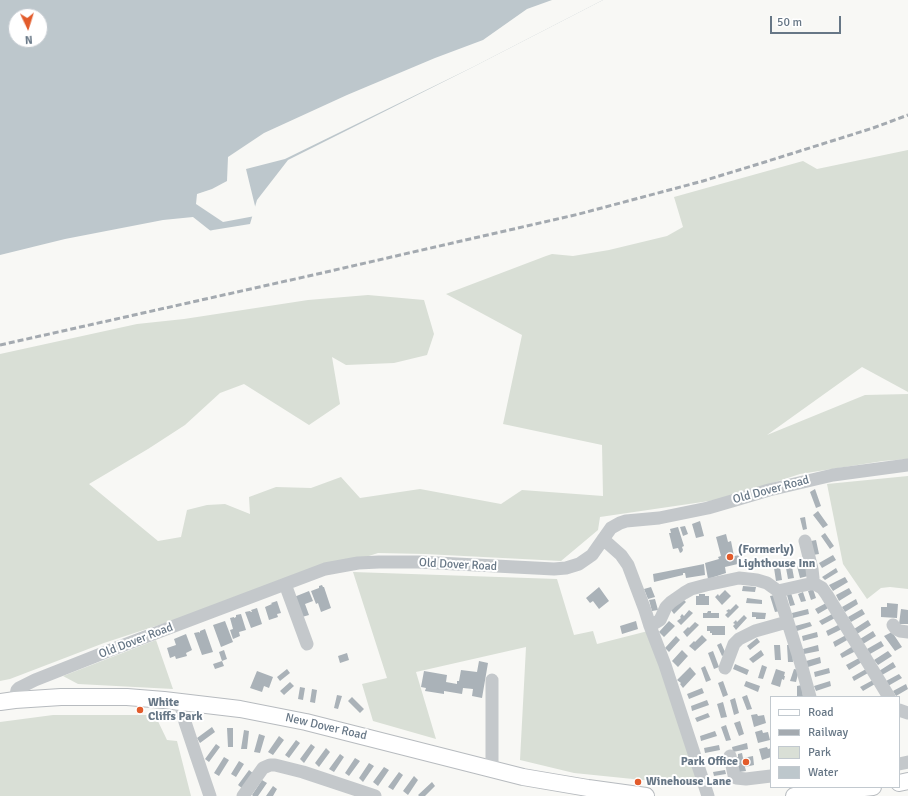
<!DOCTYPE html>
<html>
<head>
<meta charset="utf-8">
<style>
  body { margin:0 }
  #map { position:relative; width:908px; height:796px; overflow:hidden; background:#f8f8f5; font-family:Signika,sans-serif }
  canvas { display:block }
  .legend { position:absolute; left:770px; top:696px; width:130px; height:92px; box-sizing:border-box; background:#fff; border:1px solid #c2c9cf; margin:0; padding:5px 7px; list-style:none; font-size:12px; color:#677786 }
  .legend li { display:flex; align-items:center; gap:8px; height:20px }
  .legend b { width:20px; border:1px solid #c2c9cf }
  .north { position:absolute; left:8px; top:8px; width:40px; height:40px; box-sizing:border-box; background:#fff; border:1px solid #c2c9cf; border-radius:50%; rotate:176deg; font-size:11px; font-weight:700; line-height:16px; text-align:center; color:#677786 }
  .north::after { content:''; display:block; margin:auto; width:14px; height:18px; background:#e25b2b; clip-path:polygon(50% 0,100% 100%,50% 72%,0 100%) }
  .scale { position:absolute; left:770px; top:16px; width:71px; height:18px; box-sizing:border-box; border:2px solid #677786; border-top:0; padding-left:5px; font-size:12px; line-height:14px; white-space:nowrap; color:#677786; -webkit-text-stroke:3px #fff; paint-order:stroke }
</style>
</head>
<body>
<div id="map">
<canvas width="908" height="796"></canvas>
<ul class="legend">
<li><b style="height:5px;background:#fff"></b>Road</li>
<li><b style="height:5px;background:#a4aab0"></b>Railway</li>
<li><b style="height:11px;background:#d9dfd6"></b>Park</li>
<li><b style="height:11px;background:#bdc7cc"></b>Water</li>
</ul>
<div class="north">N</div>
<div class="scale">50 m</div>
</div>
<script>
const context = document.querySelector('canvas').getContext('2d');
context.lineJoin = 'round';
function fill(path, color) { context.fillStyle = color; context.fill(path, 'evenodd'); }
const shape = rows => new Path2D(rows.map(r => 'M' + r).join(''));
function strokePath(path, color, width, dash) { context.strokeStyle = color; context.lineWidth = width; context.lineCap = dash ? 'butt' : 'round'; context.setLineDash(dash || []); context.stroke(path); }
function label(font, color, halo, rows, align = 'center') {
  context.font = font + ' Signika,sans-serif'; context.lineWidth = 4; context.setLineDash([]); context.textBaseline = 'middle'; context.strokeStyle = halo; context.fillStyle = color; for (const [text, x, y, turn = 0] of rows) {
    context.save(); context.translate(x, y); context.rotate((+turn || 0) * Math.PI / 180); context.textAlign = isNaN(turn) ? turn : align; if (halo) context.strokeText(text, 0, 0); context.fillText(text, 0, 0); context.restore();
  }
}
const green = shape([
  [908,150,908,392,862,367,767,435,865,395,908,394,908,459,883,461,800,474,723,499,600,517,598,530,561,561,425,554,378,553,104,643,10,679,0,681,0,354,137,324,184,319,308,300,368,295,424,300,434,334,427,355,394,363,346,365,332,357,340,404,309,425,244,384,220,393,185,425,148,449,89,484,158,541,181,537,187,510,207,505,225,504,250,514,249,497,276,487,311,488,341,477,360,498,420,489,501,504,522,490,603,496,602,445,503,424,522,335,446,294,546,256,552,254,573,256,609,250,667,236,683,227,674,197,803,161,817,169],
  [908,476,908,589,890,587,881,588,867,599,843,564,827,484],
  [353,572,557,579,574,635,593,631,597,644,648,631,699,778,682,784,574,773,520,760,526,647,416,672,436,739,373,721,362,684,387,678],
  [156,640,173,689,78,684,63,676],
  [53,715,155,715,167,740,177,741,191,796,0,796,0,722]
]);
const water = shape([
  [0,0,603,0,473,67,288,160,257,200,250,224,213,230,135,248,0,275],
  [16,16,40,16,40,40,16,40]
]);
const pier = shape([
  [552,0,603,0,473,67,285,159,246,169,256,210,255,216,223,222,196,204,197,194,212,189,227,181,228,157,264,133,347,95,435,58,483,40,527,9],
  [193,217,212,232,135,250,0,277,0,255,65,239,163,220]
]);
const building = shape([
  [815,489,821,506,816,508,810,492],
  [818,511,828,525,823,528,813,515],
  [805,517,807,529,803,530,800,518],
  [700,521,704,536,696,538,692,524],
  [685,526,688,534,683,536,680,527],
  [678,527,684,546,682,547,683,550,682,552,680,553,678,548,673,549,669,533,671,533,670,529],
  [825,533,834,546,830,549,821,536],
  [726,534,728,542,731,541,734,556,740,555,742,563,725,567,726,573,708,579,705,563,719,559,718,557,721,556,716,537],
  [816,540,819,554,813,555,811,541],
  [833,555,836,560,822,568,819,563],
  [704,564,705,575,686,578,685,573,683,573,683,575,654,582,653,574],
  [805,564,808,576,800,578,797,566],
  [780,567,782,580,776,581,774,568],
  [792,567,794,578,788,579,786,568],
  [836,568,838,572,825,580,822,577],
  [845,577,848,582,833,591,829,585],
  [322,585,323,587,324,587,331,608,321,612,318,603,316,604,311,591,319,588,319,586],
  [743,586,756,587,755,592,742,591],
  [599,587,609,601,599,609,593,601,590,603,586,598],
  [651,587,655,597,648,599,644,589],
  [849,588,852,593,839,601,836,595],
  [813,589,816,598,811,600,808,591],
  [725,590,731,596,722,605,715,597,718,594,719,596],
  [309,591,313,601,305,604,309,615,302,617,294,597],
  [803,592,806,601,801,602,798,594],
  [791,593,795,605,790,606,787,595],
  [699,594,705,594,705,596,709,596,709,605,696,605,696,596,699,596],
  [775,595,780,611,775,612,770,596],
  [747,598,762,600,762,604,746,603],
  [655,599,658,610,652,611,649,600],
  [683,599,686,602,674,614,671,610],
  [856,599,858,604,845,612,842,607],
  [277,601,281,613,277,614,278,617,269,620,265,607,272,604,271,603],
  [828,602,830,607,818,614,815,609],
  [887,603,898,604,897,618,881,617,881,607,887,607],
  [736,604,739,607,728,618,725,615,728,612,726,611,729,609,730,610],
  [257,608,262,624,251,628,245,612,250,611,251,612,252,612,251,610],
  [808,609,809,614,793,618,792,613],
  [862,609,865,614,851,622,848,617],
  [901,609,908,610,908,624,899,624],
  [689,610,693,613,681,625,677,621,681,618,680,617,682,614,684,616],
  [708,611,711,611,711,613,719,613,719,618,703,618,703,613,707,613],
  [752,612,766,613,765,619,756,619,756,617,752,617],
  [834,613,837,617,822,625,819,621],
  [241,614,246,630,239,632,240,636,233,639,230,630,233,629,230,618,234,617,234,618,236,617,236,615],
  [744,615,747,618,736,630,733,626,735,624,733,623,736,620,737,622],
  [868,620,871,625,857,634,854,629],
  [225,621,233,642,221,647,213,625],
  [636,621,638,629,622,634,620,626],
  [669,621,675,626,664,637,659,632],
  [695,622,699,625,687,637,683,632,688,627,689,628],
  [810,622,812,626,797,631,795,626],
  [840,624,842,629,828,636,826,631],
  [707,626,725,626,725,635,712,635,712,633,710,633,710,631,707,631],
  [205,629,213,652,202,655,194,633,199,632,199,633,200,632,200,631],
  [873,631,876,636,863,644,860,639],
  [817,632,818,637,803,641,802,636],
  [892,632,902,647,895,651,884,636],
  [186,634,192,650,186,653,187,656,176,659,175,656,170,658,167,648,176,645,174,639],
  [702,635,707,640,695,651,689,646,694,641,695,642],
  [846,635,849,639,835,647,833,642],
  [676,636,680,640,669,652,665,648],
  [757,638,760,642,750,650,747,646],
  [881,641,884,646,870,654,867,649],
  [721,643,726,654,722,656,717,645],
  [774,645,780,645,781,660,775,660],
  [787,645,792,645,793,662,788,662],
  [818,645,819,651,804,654,803,649],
  [853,646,856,651,842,658,840,654],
  [224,650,227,659,222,661,219,652],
  [682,650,688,656,678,667,672,661],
  [761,650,764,655,753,663,749,659],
  [713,651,719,667,714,669,708,653],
  [888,651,892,656,878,665,874,660],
  [347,653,349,660,340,663,338,656],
  [820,657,821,663,808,667,806,661],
  [859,658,862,662,849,670,846,665],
  [222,661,224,666,215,669,213,664],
  [479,661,488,663,482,698,472,696,473,689,463,688,462,694,444,691,444,694,425,691,426,688,421,687,424,671,447,675,446,682,457,684,457,681,459,681,461,670,477,672],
  [893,662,896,667,882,675,879,671],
  [735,664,749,670,747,675,733,669],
  [762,665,767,667,763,679,758,678],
  [705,666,711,680,706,682,701,668],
  [690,667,696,674,683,688,680,684,681,683,677,680],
  [829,668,830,673,815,677,814,672],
  [287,669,290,673,280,681,277,677],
  [776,669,785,672,784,676,785,676,784,680,782,679,780,687,771,684],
  [794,669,799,670,796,682,790,681],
  [866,669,868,673,854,681,852,677],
  [257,671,273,677,269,688,264,686,262,692,250,688],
  [899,674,902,678,888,686,886,681],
  [873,680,875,684,863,691,860,687],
  [723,681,728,695,723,697,718,683],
  [746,681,760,686,758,692,744,686],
  [830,681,831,686,816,691,814,686],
  [290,682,294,686,284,695,280,691],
  [906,684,908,689,896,696,893,691],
  [802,685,803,697,797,697,797,686],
  [300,687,305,688,303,700,298,699],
  [702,688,704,693,689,699,687,694],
  [312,689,317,690,315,703,310,702],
  [337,695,342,696,338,709,334,708],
  [747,695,752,709,747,710,742,697],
  [352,697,364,709,360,713,348,701],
  [735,698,739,713,734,715,730,700],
  [707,700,709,705,692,711,691,706],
  [723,702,727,717,721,718,717,704],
  [708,713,710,717,697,722,695,718],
  [757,714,758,716,764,715,766,723,754,727,751,715],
  [740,721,744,734,739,736,734,723],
  [726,725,731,740,726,741,721,727],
  [212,727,215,732,200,743,197,738],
  [227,728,233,728,233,747,228,747],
  [244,730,249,731,247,749,241,749],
  [762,730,763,733,768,732,770,740,758,743,755,732],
  [715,731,717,736,701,741,700,736],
  [259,734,265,736,260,753,254,752],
  [279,736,284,740,273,755,268,752],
  [296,740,300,743,289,758,285,755],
  [747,743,748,749,733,752,732,747],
  [216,744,220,747,209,762,205,759],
  [311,744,315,747,304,763,300,759],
  [719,745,720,750,705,753,704,748],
  [767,747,768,749,771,748,771,757,762,760,759,749],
  [326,748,330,752,319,767,315,763],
  [742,753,743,758,753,756,754,765,745,767,746,771,739,772,736,757,738,757,738,754],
  [340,754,344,757,334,772,329,769],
  [224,757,229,760,219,776,214,773],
  [722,757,723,762,707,765,706,760],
  [355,758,360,761,349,776,345,773],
  [239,761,244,764,236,777,231,774],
  [369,763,374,766,363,782,359,778],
  [384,767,389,770,378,786,373,782],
  [249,770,254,774,243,789,238,785],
  [725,770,726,774,714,776,713,772],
  [399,772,403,775,393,790,388,787],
  [414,776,418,780,408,795,403,791],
  [262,780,267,783,258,796,253,796,252,795],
  [432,782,435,786,425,796,419,796,418,795],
  [273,786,277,789,273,796,266,796]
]);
const minor = shape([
  [603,539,621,555,628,565,645,610,650,626,665,665,708,796],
  [805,541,812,569,813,578,812,584],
  [285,584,307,644],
  [778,591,809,584,815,584,822,588,827,595,889,697],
  [893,625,896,629,900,631,908,632],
  [650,626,660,620,666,607,671,602,684,593,691,589,706,585,739,578,757,580,767,583,778,591,801,664,810,697],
  [725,668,734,644,739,639,755,631,787,622],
  [15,700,17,690,19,688,35,680,116,648,325,569,358,563,379,562,418,562,554,569,566,568,579,564,592,555,611,528,620,523,626,521,659,518,708,508,732,501,769,490,833,475,908,465],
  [180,702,185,722,196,755,210,796],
  [899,710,908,713],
  [730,756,734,775,736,778,746,779,771,776],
  [899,764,908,762],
  [492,769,492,680],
  [243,796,263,768,270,765,275,765,303,772,375,796]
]);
const major = shape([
  [0,702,15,700,61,697,127,697,164,700,240,709,306,722,523,777,588,788,646,796],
  [899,783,908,781],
  [794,796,873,787]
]);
const rail = shape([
  [0,345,313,275,579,214,703,181,765,162,873,128,908,115]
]);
const markers = [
  [730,557,4,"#e25b2b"],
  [140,710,4,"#e25b2b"],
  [746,762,4,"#e25b2b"],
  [638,782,4,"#e25b2b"]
];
const streetNames = [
  ["Old Dover Road",771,490,-15],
  ["Old Dover Road",458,565,3],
  ["Old Dover Road",136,641,-21],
  ["New Dover Road",326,727,13]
];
const poiNames = [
  ["(Formerly)",738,550],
  ["Lighthouse Inn",738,564],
  ["White",148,703],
  ["Cliffs Park",148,717],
  ["Park Office",738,762,"right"],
  ["Winehouse Lane",646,782]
];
fill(green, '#d9dfd6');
fill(water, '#bdc7cc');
fill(pier, '#f8f8f5');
fill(building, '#aab2b8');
strokePath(major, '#b7bbbf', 18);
strokePath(minor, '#c4c8cb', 13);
strokePath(major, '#fff', 16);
strokePath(rail, '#a4aab0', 3, [6, 3]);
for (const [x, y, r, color] of markers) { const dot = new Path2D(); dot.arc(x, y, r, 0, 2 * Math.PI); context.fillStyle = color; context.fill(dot); strokePath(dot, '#fff', 1.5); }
label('12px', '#677786', '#fff', streetNames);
label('bold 12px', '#677786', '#fff', poiNames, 'left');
</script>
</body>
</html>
